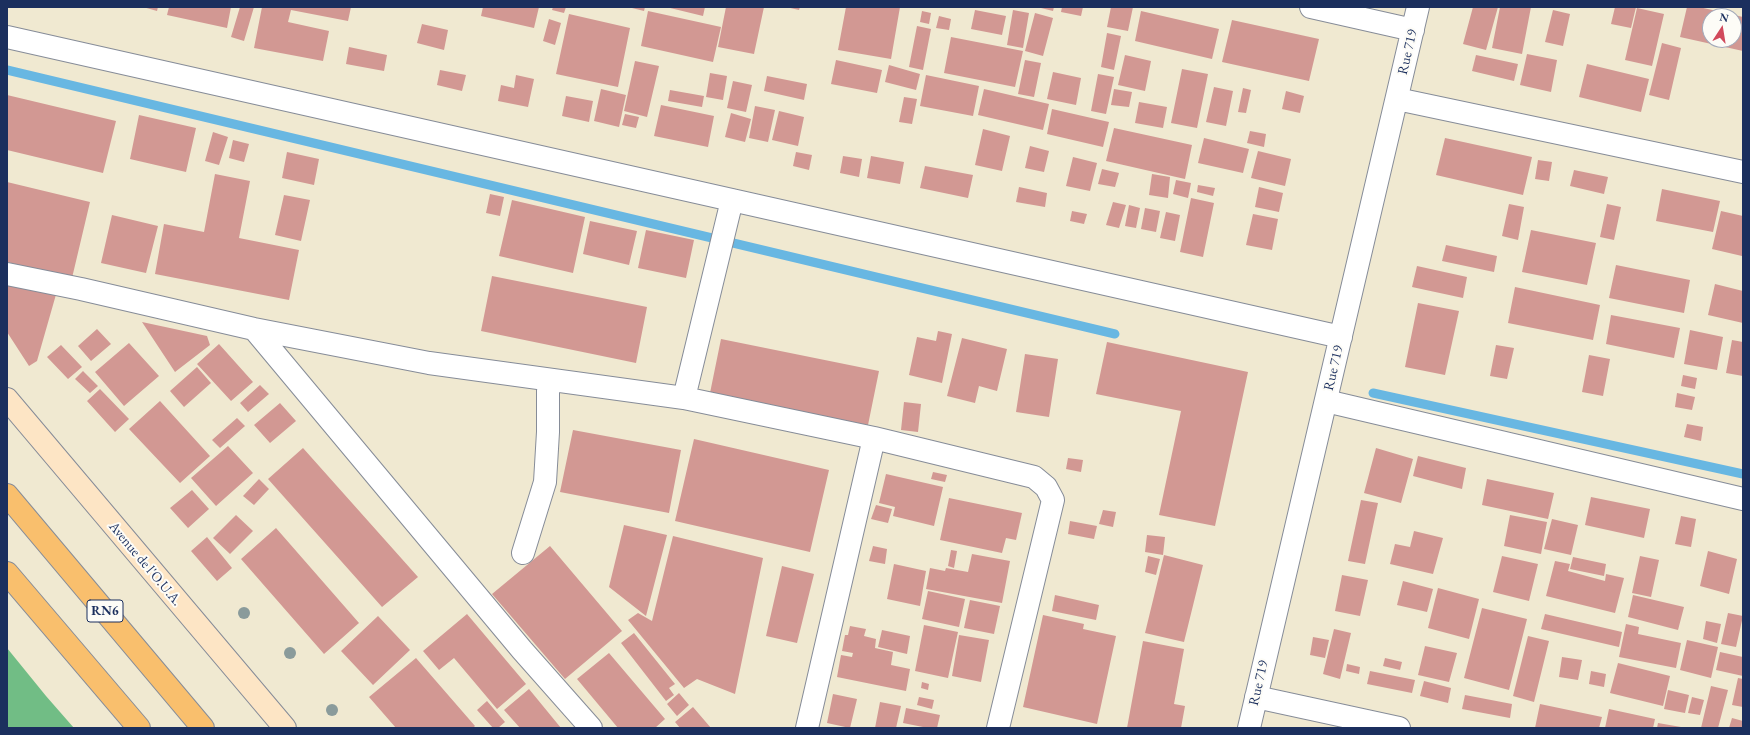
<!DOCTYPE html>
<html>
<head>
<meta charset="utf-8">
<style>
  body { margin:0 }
  #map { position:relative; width:1750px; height:735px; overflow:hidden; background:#f0e9d1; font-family:"EB Garamond",serif }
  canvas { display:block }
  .frame { position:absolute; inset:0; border:8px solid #1b2f5e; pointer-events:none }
  .north { position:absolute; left:1702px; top:8px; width:40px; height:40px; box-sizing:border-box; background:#fdfcf7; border:1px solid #a3aaba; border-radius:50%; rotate:12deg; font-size:11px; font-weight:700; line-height:16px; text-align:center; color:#1b2f5e }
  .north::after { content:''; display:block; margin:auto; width:14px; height:18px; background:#d1495b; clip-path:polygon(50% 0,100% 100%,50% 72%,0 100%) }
</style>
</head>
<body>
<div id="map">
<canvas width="1750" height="735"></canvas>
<div class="frame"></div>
<div class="north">N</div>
</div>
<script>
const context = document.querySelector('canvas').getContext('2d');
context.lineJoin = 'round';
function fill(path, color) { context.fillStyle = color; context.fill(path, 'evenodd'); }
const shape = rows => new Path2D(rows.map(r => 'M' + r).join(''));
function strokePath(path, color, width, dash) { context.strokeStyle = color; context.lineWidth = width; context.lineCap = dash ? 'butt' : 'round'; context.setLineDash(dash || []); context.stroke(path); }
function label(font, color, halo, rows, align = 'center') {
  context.font = font + ' "EB Garamond",serif'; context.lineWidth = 4; context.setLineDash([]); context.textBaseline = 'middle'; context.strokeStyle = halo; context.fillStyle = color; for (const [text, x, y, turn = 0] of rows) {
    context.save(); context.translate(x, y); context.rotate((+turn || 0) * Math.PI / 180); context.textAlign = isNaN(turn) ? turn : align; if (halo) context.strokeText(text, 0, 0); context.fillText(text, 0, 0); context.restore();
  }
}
const forest = shape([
  [7,648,46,696,74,728,7,728]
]);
const stream = shape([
  [7,70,1115,334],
  [1373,393,1743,474]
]);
const building = shape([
  [143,7,158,7,157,11],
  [169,7,231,7,227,28,167,15],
  [240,7,254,7,244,41,231,37],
  [262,7,351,7,348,21,291,10,288,22,329,31,323,61,254,48],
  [483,7,539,7,534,28,481,16],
  [553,7,566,7,564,13,552,10],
  [628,7,645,7,644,11],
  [666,7,705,7,703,16],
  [726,7,764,7,754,54,718,47],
  [786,7,800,7,799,10],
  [846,7,900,7,891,59,838,50],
  [1037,7,1054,7,1053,11],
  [1062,7,1083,7,1081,16,1061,12],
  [1111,7,1133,7,1128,31,1107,27],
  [1473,7,1498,7,1486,50,1463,44],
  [1500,7,1531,7,1522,54,1492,48],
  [1615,7,1636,7,1631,28,1611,24],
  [1687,7,1699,7,1743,17,1743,51,1680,37],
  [1710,16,1734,16,1734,40,1710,40],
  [1637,8,1664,14,1652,66,1625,60],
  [975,10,1006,16,1002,35,971,29],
  [1013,10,1029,13,1023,48,1007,45],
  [1553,10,1570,14,1563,46,1545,42],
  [648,11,721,27,713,62,641,46],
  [922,11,931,13,929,24,920,22],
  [1141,11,1219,29,1212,59,1135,41],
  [1035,13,1053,18,1043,56,1025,51],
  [569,14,630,28,618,87,556,74],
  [939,16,951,19,949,30,936,28],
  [549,19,561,23,555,45,543,41],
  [1232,20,1319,39,1309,81,1222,62],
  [422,24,448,30,444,50,417,43],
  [917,26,931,29,923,70,909,67],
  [1107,33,1121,36,1114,70,1101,67],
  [951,37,1023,51,1015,87,944,73],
  [1662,43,1681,48,1669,100,1649,95],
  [349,47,387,55,384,71,346,64],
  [1527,54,1557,60,1551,92,1520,85],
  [1125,55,1151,61,1145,91,1118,85],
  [1476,55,1518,64,1514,81,1472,71],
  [836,60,882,70,877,93,831,84],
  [1025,60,1041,63,1034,97,1018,94],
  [635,61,659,66,647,117,624,111],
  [1587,64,1649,79,1641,112,1579,97],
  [889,65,920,74,916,90,885,82],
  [1182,69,1208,74,1197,128,1171,123],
  [440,70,466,75,462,91,437,85],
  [1053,72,1081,78,1076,105,1047,99],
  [710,73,727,76,723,100,706,97],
  [1098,74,1114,77,1106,114,1091,111],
  [516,75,534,79,528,107,498,101,501,85,514,88],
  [926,75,979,86,973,116,920,106],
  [767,76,807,84,804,100,764,91],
  [733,81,752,85,746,112,727,108],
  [1214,87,1233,91,1226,126,1206,122],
  [1243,88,1251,90,1246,113,1238,112],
  [601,89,626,95,619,127,594,121],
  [984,89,1049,104,1043,130,978,115],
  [1114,89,1132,92,1129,107,1111,105],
  [670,90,704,96,702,107,668,101],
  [1286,91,1304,96,1300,113,1282,109],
  [7,95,116,121,103,173,7,150],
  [566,96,593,101,589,122,562,116],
  [904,97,917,99,912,124,899,122],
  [1139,102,1167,107,1163,128,1135,123],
  [661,105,714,116,708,147,654,136],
  [755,106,775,110,768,142,749,138],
  [1052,109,1109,122,1103,147,1047,134],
  [779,111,804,117,798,146,772,140],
  [731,113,751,119,745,142,725,137],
  [625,114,639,117,636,128,622,125],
  [139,115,196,128,186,172,130,159],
  [1114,128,1192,145,1185,179,1106,161],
  [983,129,1010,136,1002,171,975,165],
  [1250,131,1266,134,1264,147,1247,143],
  [213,132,228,137,219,165,205,161],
  [1204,138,1249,149,1243,173,1198,163],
  [1445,138,1532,157,1523,195,1436,175],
  [233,140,249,144,244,162,229,158],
  [1030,146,1049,151,1044,172,1025,168],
  [1258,151,1291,159,1285,186,1251,178],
  [287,152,319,159,314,185,282,178],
  [796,152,812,155,809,170,793,166],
  [843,156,862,159,859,177,840,173],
  [871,156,904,162,900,184,867,178],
  [1073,157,1097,163,1090,191,1066,186],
  [1538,160,1552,162,1549,181,1535,179],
  [925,166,973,175,968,198,920,188],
  [1102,169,1119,173,1115,187,1098,184],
  [1574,170,1608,177,1604,194,1570,186],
  [215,174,250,181,239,238,299,250,289,300,155,274,164,224,204,232],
  [1152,174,1170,177,1168,198,1149,195],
  [1176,180,1191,183,1188,198,1173,194],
  [7,182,90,202,72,278,7,262],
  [1198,185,1215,188,1213,196,1197,192],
  [1019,187,1047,193,1045,207,1016,202],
  [1259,187,1283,193,1279,212,1255,207],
  [1662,189,1720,201,1713,232,1656,221],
  [490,194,504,197,500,216,486,213],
  [284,195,310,200,301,241,275,235],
  [1191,198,1214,203,1203,257,1180,252],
  [512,200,585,217,573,273,499,256],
  [1113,202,1126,205,1119,228,1106,225],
  [1509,204,1524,207,1518,240,1502,236],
  [1607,204,1621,207,1614,240,1600,237],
  [1129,205,1140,208,1136,228,1125,226],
  [1145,208,1160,211,1156,232,1141,229],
  [1072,211,1087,214,1084,224,1070,221],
  [1721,211,1743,216,1742,256,1712,249],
  [1166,212,1180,215,1175,241,1160,238],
  [1253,214,1278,219,1272,250,1246,245],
  [112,215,158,226,146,273,101,263],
  [590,221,637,231,629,265,583,254],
  [646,230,694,240,686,278,638,268],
  [1531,230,1596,243,1587,285,1522,272],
  [1446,245,1497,256,1494,272,1442,261],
  [1616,265,1690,280,1684,313,1609,298],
  [1417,266,1467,277,1463,298,1412,287],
  [492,276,647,307,636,363,481,331],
  [7,284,57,291,37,361,29,366,7,332],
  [1715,284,1743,291,1743,323,1708,315],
  [1515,287,1600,305,1593,340,1508,323],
  [1418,303,1459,311,1445,375,1405,367],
  [1611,315,1680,328,1674,358,1606,344],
  [142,322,207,336,210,345,175,372],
  [97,329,111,344,91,361,78,346],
  [1690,330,1723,337,1717,370,1684,364],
  [938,331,952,334,942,383,909,375,917,337,936,341],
  [962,338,1007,349,997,391,979,386,975,403,947,396],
  [721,339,879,371,868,425,710,393],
  [1732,340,1743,342,1743,376,1726,373],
  [1107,342,1248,372,1215,526,1159,515,1181,411,1096,394],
  [129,343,159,376,124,406,95,372],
  [219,344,253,382,231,401,197,364],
  [61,345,82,367,68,379,47,357],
  [1496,345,1514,348,1507,379,1490,376],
  [1025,354,1058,359,1049,417,1016,412],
  [1589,355,1610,359,1603,396,1582,392],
  [197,367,211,383,184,407,170,391],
  [83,371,98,386,90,393,75,379],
  [1683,375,1697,378,1695,389,1681,386],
  [260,385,269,394,248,412,240,403],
  [100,389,129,419,115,432,87,401],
  [1677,393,1695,397,1692,410,1675,407],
  [160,401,210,456,180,483,129,429],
  [904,402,921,404,918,432,901,430],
  [280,403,296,421,270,443,254,425],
  [237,418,245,426,220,448,212,440],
  [1687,424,1703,427,1701,441,1684,437],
  [573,430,681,450,669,513,560,492],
  [694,439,829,470,810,552,675,521],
  [228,446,253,473,216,506,191,478],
  [303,448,418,577,382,607,268,479],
  [1376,448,1413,459,1401,503,1364,493],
  [1418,456,1466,468,1462,489,1413,476],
  [1068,458,1083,460,1081,472,1066,469],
  [933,472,947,475,945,482,931,479],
  [886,474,943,487,934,526,893,516,895,507,879,503],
  [259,479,269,489,254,505,243,496],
  [1487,479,1554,493,1548,519,1482,505],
  [192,490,209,509,188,528,170,508],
  [1591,497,1650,509,1644,538,1585,525],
  [949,498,1022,513,1016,540,1006,538,1002,553,940,540],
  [1361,500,1378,503,1365,564,1348,561],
  [876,505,892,509,888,523,871,519],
  [1103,510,1116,512,1113,527,1099,524],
  [236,515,253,531,230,554,213,538],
  [1510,515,1547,522,1541,554,1504,546],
  [1681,516,1696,519,1691,547,1675,544],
  [1552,519,1578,525,1571,555,1544,549],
  [1070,521,1097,526,1094,539,1068,534],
  [624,525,667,535,646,616,609,587],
  [276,528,359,623,324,654,241,559],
  [1414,531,1443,538,1433,574,1390,564,1395,544,1410,547],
  [1147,535,1165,537,1163,555,1145,552],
  [673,536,763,558,735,694,697,679,684,688,628,620,638,613,652,621],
  [207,537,232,568,217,581,191,551],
  [550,546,622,631,565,679,492,594],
  [873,546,887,549,885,564,869,561],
  [951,550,957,551,954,568,948,566],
  [1708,551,1737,559,1729,594,1700,586],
  [972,554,1010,561,1002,603,926,589,930,568,945,571,946,568,968,572],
  [1164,555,1203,565,1184,642,1145,633],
  [1148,556,1160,559,1156,575,1145,572],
  [1502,556,1538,564,1529,601,1493,592],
  [1640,556,1659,560,1651,597,1632,593],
  [1573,557,1606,564,1604,576,1570,569],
  [1555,561,1570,564,1568,571,1605,581,1606,574,1624,578,1615,613,1546,596],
  [894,564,926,571,920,606,887,599],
  [782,566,814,574,797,643,766,636],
  [1342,575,1368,580,1360,616,1335,611],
  [1403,581,1433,589,1427,612,1397,605],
  [1438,588,1479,599,1469,639,1428,628],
  [928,591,965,599,959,627,922,619],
  [1055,595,1099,605,1096,620,1052,611],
  [1633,595,1684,607,1678,630,1628,617],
  [970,600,1000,606,994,634,964,628],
  [1482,608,1527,619,1509,690,1464,678],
  [1728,613,1743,616,1736,647,1721,644],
  [467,614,526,684,497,709,454,658,439,670,423,651],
  [1545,614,1622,632,1619,647,1541,629],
  [1043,615,1084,624,1083,629,1116,636,1097,724,1023,707],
  [378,616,410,650,373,685,341,651],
  [1706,621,1721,624,1717,643,1703,639],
  [1626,624,1639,627,1638,634,1681,643,1676,668,1619,657],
  [924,625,958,632,948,678,915,671],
  [850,626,866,629,864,636,876,639,875,648,893,652,891,665,910,669,906,691,837,677,841,655,852,657,853,653,842,651,845,635,848,635],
  [1334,629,1351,633,1340,679,1323,674],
  [882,630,910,636,907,654,878,647],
  [634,633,675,684,669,688,674,695,666,701,621,643],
  [959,635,989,640,981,682,952,676],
  [1528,636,1549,641,1534,702,1513,696],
  [1313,637,1329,640,1325,658,1310,655],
  [1687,640,1718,647,1711,678,1680,670],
  [1143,641,1184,649,1174,704,1185,706,1181,728,1127,728],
  [1425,646,1457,653,1449,682,1418,675],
  [1720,652,1743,657,1743,676,1716,670],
  [609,653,665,719,655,728,618,728,577,679],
  [1562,657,1582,660,1578,680,1559,677],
  [416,658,475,726,473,728,396,728,369,697],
  [1385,658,1402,662,1400,670,1383,666],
  [1618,663,1670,676,1663,706,1610,693],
  [1347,664,1360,667,1359,674,1346,671],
  [1370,671,1415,680,1412,693,1367,684],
  [1591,671,1606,674,1604,687,1589,684],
  [1738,678,1743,679,1743,707,1732,705],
  [1424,681,1451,688,1448,703,1420,696],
  [922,682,929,684,928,690,921,688],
  [1711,686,1728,690,1718,728,1701,728],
  [529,689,561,728,520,728,504,710],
  [1668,690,1689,695,1685,713,1664,709],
  [679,693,689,705,677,716,667,704],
  [833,694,857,699,850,728,827,723],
  [1465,695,1512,704,1510,718,1462,709],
  [919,697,934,700,932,709,917,705],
  [1692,697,1704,700,1700,715,1688,713],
  [487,701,505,722,498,728,493,728,477,710],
  [880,702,901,706,896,728,875,728],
  [1540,704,1602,717,1599,728,1535,728],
  [693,707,711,728,680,728,675,722],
  [906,708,940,715,937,728,928,728,903,723],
  [1609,709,1655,719,1653,728,1605,728],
  [1732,718,1743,721,1743,728,1729,728],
  [1658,723,1681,727,1680,728,1657,728]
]);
const street = shape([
  [1311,7,1413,30],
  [7,37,1341,337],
  [1397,99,1743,172],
  [7,274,81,289,254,329,429,363,684,398,874,438,1034,477,1046,487,1053,500,998,728],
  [254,329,522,650,591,728],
  [684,398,732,200],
  [1326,401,1743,499],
  [523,553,545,482,548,432,548,380],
  [1256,697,1399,728],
  [807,728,874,438],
  [1249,728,1418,7]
]);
const secondary = shape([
  [7,399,285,728]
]);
const highway = shape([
  [7,495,203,728],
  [7,573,139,728]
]);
const trees = [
  [244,613],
  [290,653],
  [332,710]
];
const shields = [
  [105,611,36]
];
const shieldNames = [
  ["RN6",105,611]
];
const streetNames = [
  ["Rue 719",1408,52,-77],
  ["Rue 719",1334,368,-77],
  ["Avenue de l'O.U.A.",145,564,50],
  ["Rue 719",1259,683,-77]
];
fill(forest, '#71bd85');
strokePath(stream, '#68b7e2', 9);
fill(building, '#d29893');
strokePath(street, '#868c98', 24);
strokePath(secondary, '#868c98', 24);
strokePath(highway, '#868c98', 24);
strokePath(street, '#fff', 22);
strokePath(secondary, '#fde5c5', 22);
strokePath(highway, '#f9bf6d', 22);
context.fillStyle = '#8a9b9b';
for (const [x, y] of trees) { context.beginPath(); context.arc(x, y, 6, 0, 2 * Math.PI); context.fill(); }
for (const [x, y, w] of shields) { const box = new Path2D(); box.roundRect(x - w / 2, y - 11, w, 22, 3); context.fillStyle = '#fdfcf7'; context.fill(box); strokePath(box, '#1b2f5e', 1); }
label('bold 13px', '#1b2f5e', null, shieldNames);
label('14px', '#1b2f5e', '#fdfcf7', streetNames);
</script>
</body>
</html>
